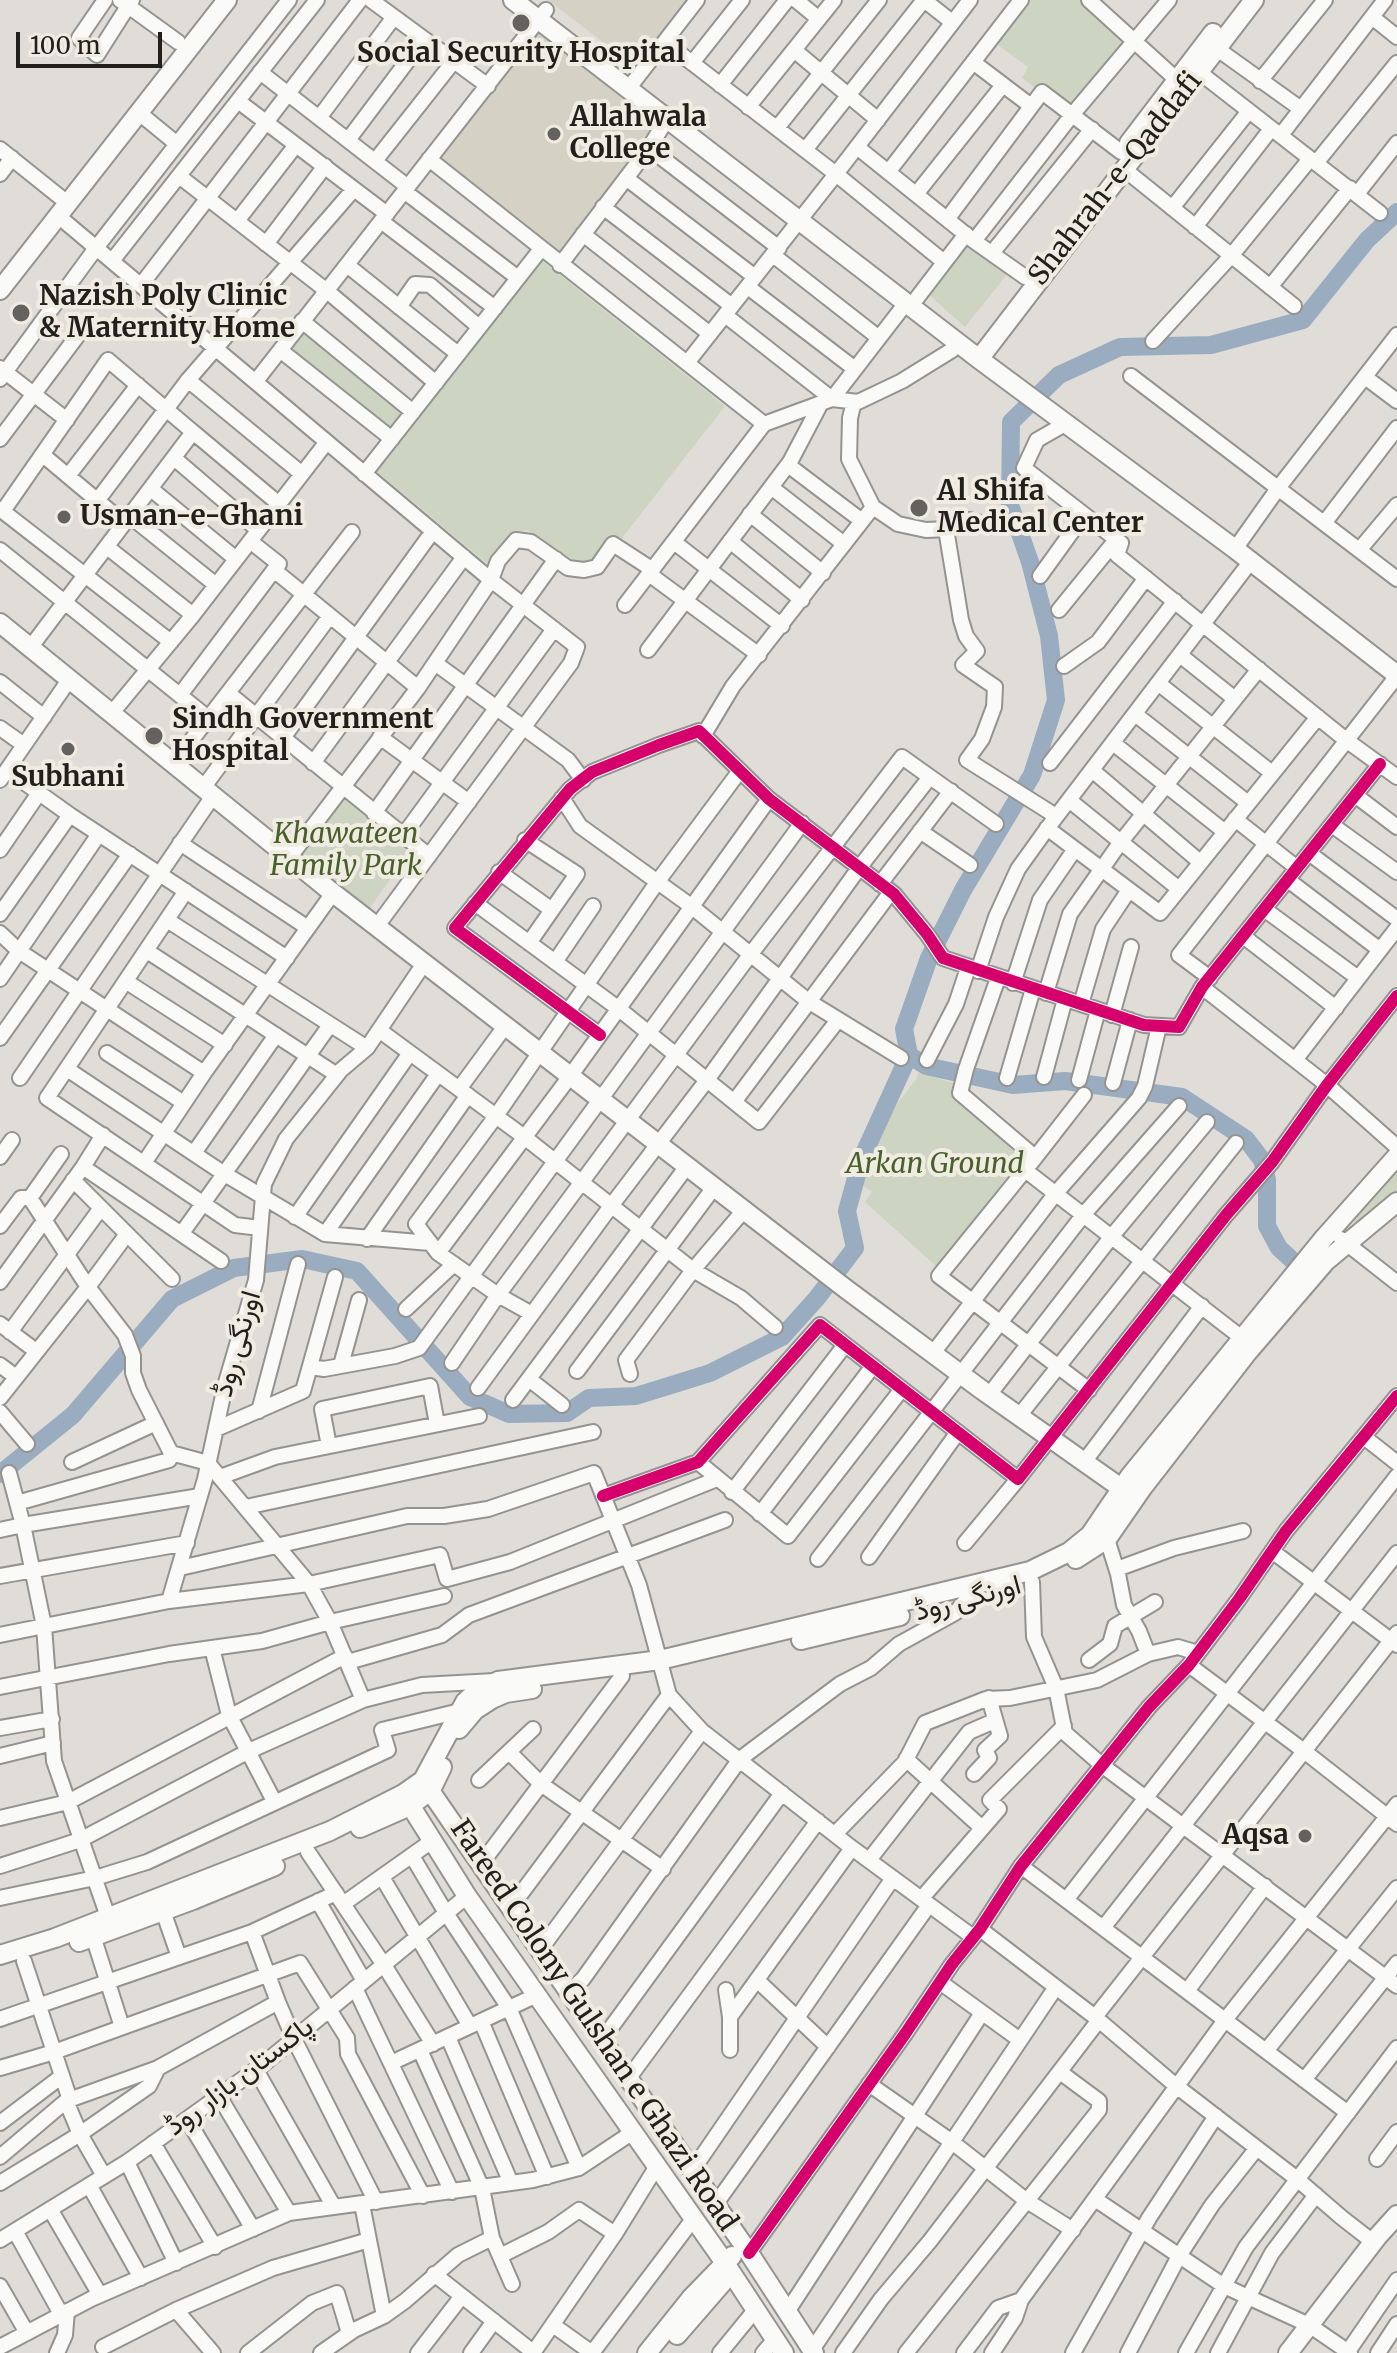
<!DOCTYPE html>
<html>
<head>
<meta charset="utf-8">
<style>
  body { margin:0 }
  #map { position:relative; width:1397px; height:2353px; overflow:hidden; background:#e0ddd8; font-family:Merriweather,serif }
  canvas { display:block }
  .scale { position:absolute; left:16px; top:32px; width:146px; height:36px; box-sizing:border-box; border:4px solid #21201c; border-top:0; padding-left:10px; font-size:24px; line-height:28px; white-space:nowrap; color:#21201c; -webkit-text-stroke:6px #f0ece2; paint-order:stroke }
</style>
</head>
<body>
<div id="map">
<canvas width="1397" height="2353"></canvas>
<div class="scale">100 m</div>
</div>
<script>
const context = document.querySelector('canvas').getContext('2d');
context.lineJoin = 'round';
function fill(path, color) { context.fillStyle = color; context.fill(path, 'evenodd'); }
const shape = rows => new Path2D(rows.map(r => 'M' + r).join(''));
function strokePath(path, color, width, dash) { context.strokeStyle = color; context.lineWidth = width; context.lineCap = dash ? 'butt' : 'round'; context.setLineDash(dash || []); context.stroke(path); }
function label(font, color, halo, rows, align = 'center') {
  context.font = font + ' Merriweather,Vazirmatn,serif'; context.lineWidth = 8; context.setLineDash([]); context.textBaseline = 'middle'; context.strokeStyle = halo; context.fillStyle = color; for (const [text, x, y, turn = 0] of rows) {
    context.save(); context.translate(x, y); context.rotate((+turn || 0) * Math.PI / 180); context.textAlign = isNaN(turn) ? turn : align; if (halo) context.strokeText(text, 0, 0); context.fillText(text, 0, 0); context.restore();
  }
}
const built = shape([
  [548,0,690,0,638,69],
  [536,31,661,124,560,252,438,157]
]);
const green = shape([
  [1022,0,1088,0,1135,40,1073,115,1022,78,1028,67,990,39],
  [965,240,1009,272,965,327,927,293],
  [541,260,725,406,619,542,611,536,589,564,580,564,527,530,509,534,489,565,374,469],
  [302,321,413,412,392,439,280,350],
  [338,793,411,850,364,916,289,858],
  [918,1073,954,1083,953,1095,1023,1156,937,1267,865,1202,872,1192,862,1185,864,1171,882,1128,896,1105,917,1078],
  [1397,1166,1397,1189,1387,1202,1355,1224,1354,1221]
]);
const river = shape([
  [909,1055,926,1066,1013,1085,1065,1081,1182,1097,1246,1139,1262,1160,1267,1180,1267,1226,1279,1248,1292,1260],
  [0,1474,73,1415,172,1299,234,1268,302,1259,357,1271,470,1397,509,1414,567,1413,589,1398,636,1396,710,1373,782,1337,817,1298,855,1248,847,1211,861,1160,909,1055,904,1029,929,958,963,890,1032,775,1056,700,1049,636,1030,562,1010,505,1011,422,1059,375,1120,347,1211,345,1303,320,1367,240,1397,212]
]);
const minor = shape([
  [105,0,79,38,97,55,132,0],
  [120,0,178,42],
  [371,0,488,86],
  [796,0,819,19],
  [924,0,952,22],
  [1089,0,1177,80],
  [1372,17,1397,37],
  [665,42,836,174,944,262],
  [1216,48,1301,109],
  [794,50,878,120],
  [973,62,1031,106],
  [692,63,742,0],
  [260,72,408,187],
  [1199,72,1380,213],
  [1260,81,1325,0],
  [720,85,787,0],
  [628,89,697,0],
  [238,101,387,214],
  [748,107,834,0],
  [138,112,177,144],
  [319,118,394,17],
  [777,128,879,0],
  [1281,135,1385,0],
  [348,140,424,39],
  [857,147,974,241,1025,277],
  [649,148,779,248],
  [0,149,60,197],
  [805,150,924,0],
  [429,159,764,424,832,399,858,402,902,381,952,350,958,342],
  [375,161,454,61],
  [1316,163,1397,63],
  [1124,169,1294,306],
  [889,171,1021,0],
  [0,174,12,158],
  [179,176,327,291,436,383],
  [626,178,755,277],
  [404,191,518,278],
  [917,193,1003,85],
  [1357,194,1397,143],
  [603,207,732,306],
  [1172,208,1249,111],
  [57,215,491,580,577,647,571,663,377,926],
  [948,218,1042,92,1121,152],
  [237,221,296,145],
  [381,221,495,308],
  [1195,227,1271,129],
  [583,234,710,334],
  [974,241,1072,115,1169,0],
  [266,244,325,166],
  [992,253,1092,129],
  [773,255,879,338],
  [112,261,317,0],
  [347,265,458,354],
  [560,265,649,148,667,119],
  [141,285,360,0],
  [748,287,855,369],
  [1270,287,1350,188],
  [917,298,966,234],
  [399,307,415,284,430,285,479,327],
  [725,315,832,399,906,303],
  [302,321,413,412],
  [1153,341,1231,256,1310,159],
  [280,350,392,439],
  [687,363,836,174,970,0],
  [0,368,67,420],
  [1131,376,1397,579],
  [1365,377,1397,401],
  [0,379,96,248,289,0],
  [188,380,302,474],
  [256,381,546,10],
  [854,402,850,418,849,459,873,507,898,524,926,530,948,529,969,520,994,527],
  [1065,424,1037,440,1024,468,1121,543,1117,555,1346,740,1397,777],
  [0,439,78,335],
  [43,455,124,523],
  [174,458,258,530],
  [788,465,862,521],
  [364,474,541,249],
  [68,476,138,385],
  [771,487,844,544],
  [151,489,236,559],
  [97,501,188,380,354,189],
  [0,509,171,642],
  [3,511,108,360,193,432],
  [750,514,823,573],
  [130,516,216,585],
  [1325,522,1397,428],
  [946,529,961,620,966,636,977,651,963,665,995,687,994,707,982,739,967,760,1056,816],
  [250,541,279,564,274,570,418,688],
  [730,541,802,600],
  [674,542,782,626],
  [107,547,193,615],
  [1235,549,1279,487,1397,335],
  [1360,549,1397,505],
  [0,550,208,718],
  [649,574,759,655],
  [1040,576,1084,515],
  [625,605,764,424],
  [1059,610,1116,540],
  [30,648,193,432,279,504],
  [648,650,790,462,821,403],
  [1180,655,1235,699],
  [435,663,568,760,583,780],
  [1064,666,1098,642,1146,578],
  [0,682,44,717],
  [1158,683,1272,773],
  [228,693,429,856],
  [180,695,274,570],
  [111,714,193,615,326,443],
  [1135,714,1248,803],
  [0,728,24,745],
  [703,736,733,686,873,507],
  [380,737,469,802],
  [283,738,433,531],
  [1113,743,1225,832],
  [313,763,464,557],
  [1050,763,1175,601],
  [173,764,352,532],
  [7,770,70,815,287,958],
  [1092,770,1200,862],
  [0,780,69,680],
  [203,788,330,616],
  [1355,795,1397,827],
  [562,798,580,826,691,906,808,1001,901,1058],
  [1069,800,1179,889],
  [374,813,556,559],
  [1235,819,1297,868],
  [1332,825,1397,872],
  [1047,828,1160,913,1318,717],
  [920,831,970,865],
  [403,836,554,629],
  [525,840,577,874,529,943],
  [180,843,308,928],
  [0,850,39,793],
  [1309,853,1397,919],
  [289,858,418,688,491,580,498,561,516,540,531,542,568,568,584,570,597,567,613,544,653,570],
  [499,872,552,910],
  [1288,880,1380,950],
  [880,884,951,791],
  [186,891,47,1098,235,1225,260,1228],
  [475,903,619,1009,759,1122,838,1020],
  [1264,909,1358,978],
  [0,914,70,815],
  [167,920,367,1048],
  [0,933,19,951,204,1073],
  [1243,936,1336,1008],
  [147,951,337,1075],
  [555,962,593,906],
  [978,971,996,917,1018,869,1046,830,1251,561],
  [998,978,966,1069,960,1093,1035,1157],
  [1210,978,1179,955,1397,676],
  [0,979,99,834],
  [127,982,225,1045],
  [1013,983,1040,900,1075,849],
  [1202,987,1327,1085,1397,1147],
  [1046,993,1070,914,1120,843,1259,669],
  [1081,1004,1103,929,1129,890],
  [1112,1015,1131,947],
  [379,1030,523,1136,693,1270,741,1298,775,1327],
  [600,1035,455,928,570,789,592,772,659,745,699,731,769,799,894,894,927,934,943,958,1144,1025,1179,1027,1202,987,1380,764],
  [0,1038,130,854],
  [107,1053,184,1103],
  [927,1060,956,1004,968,968],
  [1295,1060,1397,928],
  [67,1069,223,1173,325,1234,430,1243],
  [1044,1077,1065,999],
  [20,1078,213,796],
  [1007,1078,1033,989],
  [1079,1080,1098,1010],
  [1113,1083,1130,1020],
  [459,1089,506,1025],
  [734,1102,891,892],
  [103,1135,83,1167,221,1261],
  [194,1153,276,1035],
  [61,1154,30,1198,88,1287,125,1335,133,1356,133,1373,139,1390,171,1453,208,1463,309,1584,330,1622,363,1700],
  [0,1157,12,1140],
  [144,1163,204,1073,333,893],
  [1031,1163,1084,1095],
  [73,1180,172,1279],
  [295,1217,410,1053],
  [0,1226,21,1198,30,1198],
  [182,1233,330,1025],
  [325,1234,438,1074],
  [367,1239,468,1095],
  [1341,1239,1397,1283],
  [438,1253,416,1224,496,1116,658,881,739,772],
  [0,1282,83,1167],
  [406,1309,454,1264],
  [532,1314,498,1295,438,1253,571,1075,769,799],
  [0,1324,36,1351],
  [10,1332,101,1208],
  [933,1353,1056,1193,1139,1098,1145,1086,1159,1026],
  [452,1363,498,1295,750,955,902,757,996,824],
  [0,1365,16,1377],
  [341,1365,359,1300],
  [310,1367,324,1369,395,1356,419,1348,802,823],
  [577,1371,715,1186],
  [630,1374,626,1360,693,1270,745,1209],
  [529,1379,562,1405],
  [478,1388,611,1206,707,1080,859,868,930,777],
  [1089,1390,939,1276,1025,1170,1242,1338],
  [989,1395,1112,1236,1207,1122],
  [0,1398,88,1287,127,1234],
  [513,1400,688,1165],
  [259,1411,298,1264],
  [0,1412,27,1444],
  [1019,1416,1236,1143],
  [216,1429,303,1391,335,1277],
  [1364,1437,1397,1463],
  [329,1446,322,1409,430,1386,437,1424],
  [72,1462,156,1423],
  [698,1462,788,1536,902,1389],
  [1084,1462,1202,1306],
  [220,1477,275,1457,479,1416],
  [732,1492,845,1345],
  [603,1496,698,1462,820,1325,1018,1479,1226,1215,1272,1162,1327,1085,1397,996],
  [17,1503,169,1460,171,1453],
  [246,1507,593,1432],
  [760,1514,873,1366],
  [0,1530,23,1525,9,1473],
  [1107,1539,1118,1574,1124,1605,1139,1631,1148,1654],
  [965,1543,1018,1479],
  [1272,1551,1397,1645],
  [869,1557,958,1432],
  [818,1559,1084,1214,1179,1106],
  [180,1568,407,1516,444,1516,488,1509,594,1473,639,1585,669,1695,702,1731,852,1848,973,1937],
  [1117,1569,1174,1548,1243,1531],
  [0,1576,187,1543],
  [1032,1582,1034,1637,1056,1688,1065,1733,1103,1766,1397,1986],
  [169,1601,309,1584,440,1555,447,1579,510,1562,717,1479],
  [0,1635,169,1601,205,1479,225,1386,256,1280,264,1184,286,1139,341,1070,367,1048,425,962],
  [212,1648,229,1715,274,1801],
  [1089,1660,1110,1644,1115,1626,1155,1602],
  [348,1662,442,1635,469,1615,725,1520],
  [1189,1665,1304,1751,1397,1824],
  [0,1687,169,1654,262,1641,330,1622,444,1596],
  [0,1728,52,1719],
  [510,1753,541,1784,663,1869],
  [0,1756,53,1743],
  [906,1759,982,1828],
  [974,1774,989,1758,985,1750,1000,1736,989,1698],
  [479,1780,533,1729],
  [0,1818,68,1802,345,1656],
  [835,1834,905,1762,925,1723,986,1699,1010,1698,1097,1680,1148,1654,1178,1647,1198,1653],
  [308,1852,384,1965,433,2044],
  [412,1856,446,1913,509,2008,579,2168],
  [869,1860,969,1732,994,1721],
  [481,1864,622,1676],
  [0,1866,80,1840,249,1751,363,1700,422,1685,494,1681],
  [1021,1866,1348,2113],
  [382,1877,470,2026],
  [0,1898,95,1878,147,1862,388,1750,382,1730,464,1710],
  [921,1899,999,1809,990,1800,1064,1726],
  [1066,1900,1397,1476],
  [318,1901,364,1981],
  [343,1904,432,1841],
  [511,1907,669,1695],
  [163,1911,179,1957],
  [108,1917,54,1761,44,1626,23,1525,200,1496],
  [1103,1928,1397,1553],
  [980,1929,1095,2017,1175,2085,1297,2179,1341,2217,1373,2242],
  [252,1932,278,2002],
  [93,1936,122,2027],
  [540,1950,702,1731],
  [24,1961,70,2100],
  [758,1981,828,2047],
  [940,1982,1020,2040],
  [355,1988,452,2192],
  [726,1990,730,2017,730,2050],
  [1187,1991,1265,1886],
  [569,1992,583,1979,740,1759,840,1684,871,1668,899,1644,955,1613,968,1598],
  [730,2017,852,1848],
  [1095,2017,1397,1633],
  [0,2019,252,1932,336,1893],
  [481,2021,547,2177],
  [448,2037,511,2183],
  [602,2040,782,1793],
  [420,2050,482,2188,492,2238,512,2284],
  [1266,2051,1397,1888],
  [391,2063,537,1995],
  [0,2068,54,2052,300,1963,347,2038,348,2054,423,2196],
  [256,2070,334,2207],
  [628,2079,818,1821],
  [1304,2080,1397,1963],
  [869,2084,952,2142,1027,2201,1073,2230],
  [219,2096,289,2213],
  [66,2101,80,2134,104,2176],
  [187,2119,253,2229],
  [0,2123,62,2076],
  [153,2143,215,2247],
  [0,2157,66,2101,158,2068,278,2002,294,2039,376,2202],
  [1377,2159,1397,2132],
  [127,2162,176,2263],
  [692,2171,893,1878],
  [0,2183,80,2134,149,2086,158,2068],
  [89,2185,141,2278],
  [1095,2199,1224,2286,1309,2325,1350,2353],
  [715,2205,929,1905],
  [50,2209,100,2295],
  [15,2231,61,2314],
  [0,2240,127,2162,261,2066,467,1896],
  [369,2240,384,2316],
  [749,2253,905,2034,952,1964,980,1929,1021,1866,1149,1707,1189,1665,1239,1599,1286,1531,1397,1396],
  [500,2256,548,2232,579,2210,615,2234],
  [434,2274,533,2352],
  [0,2286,27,2333],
  [1021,2300,1225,2020,1397,1804],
  [176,2310,213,2353],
  [787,2312,982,2013],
  [553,2325,592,2353],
  [0,2347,91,2299,289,2213,533,2180,579,2168,633,2132],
  [103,2347,176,2310,273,2268,369,2240,362,2204],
  [812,2350,1056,1987],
  [57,2353,65,2335,67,2311],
  [248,2353,312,2303,337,2293,349,2333],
  [321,2353,354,2330,384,2316,405,2301,458,2255,492,2238],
  [418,2353,462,2296],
  [471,2353,494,2321],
  [533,2353,615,2234,657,2166],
  [592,2353,694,2218],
  [720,2353,756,2309],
  [763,2353,775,2339],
  [843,2353,881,2299,930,2241,1099,2020],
  [906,2353,1099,2110,1099,2101,1060,2072],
  [964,2353,998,2308,1021,2300,1015,2318,992,2353],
  [1073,2353,1149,2218,1216,2116],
  [1128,2353,1179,2256,1212,2205,1257,2148],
  [1186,2353,1246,2247,1397,2048],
  [1218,2353,1272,2253,1316,2195],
  [1347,2353,1397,2280],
  [1378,2353,1397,2324]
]);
const major = shape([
  [513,0,979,359,1235,549,1397,675],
  [1129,143,1213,33],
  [0,290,227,0],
  [979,359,1254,0],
  [0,623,328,889,846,1289,982,1390,1131,1495],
  [1076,1559,1107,1539,1143,1487,1247,1353,1326,1261,1397,1202],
  [801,1640,900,1616],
  [459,1729,475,1710,492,1699,506,1693,532,1689],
  [424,1782,749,2253,814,2353],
  [405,1797,467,1896,725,2263,784,2353],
  [360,1828,410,1806,431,1790,442,1767],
  [79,1942,193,1900,275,1866],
  [0,1955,55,1938,330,1831,403,1794,423,1780,465,1702,476,1692,498,1681,660,1660,1030,1571,1069,1552,1090,1535,1130,1476,1324,1238,1397,1156],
  [677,2335,723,2282],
  [647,2353,691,2298,732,2256],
  [1288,2353,1378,2236,1397,2215]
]);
const cycleway = shape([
  [600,1035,455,928,570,789,592,772,659,745,699,731,769,799,894,894,927,934,943,958,1144,1025,1179,1027,1202,987,1380,764],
  [603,1496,698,1462,820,1325,1018,1479,1226,1215,1272,1162,1327,1085,1397,996],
  [749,2253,905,2034,952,1964,980,1929,1021,1866,1149,1707,1189,1665,1239,1599,1286,1531,1397,1396]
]);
const markers = [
  [521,23,10,"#64625e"],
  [554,134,8,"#64625e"],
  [21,313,10,"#64625e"],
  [919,508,10,"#64625e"],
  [64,517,8,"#64625e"],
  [154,736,10,"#64625e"],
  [68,749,8,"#64625e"],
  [1305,1836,8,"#64625e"]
];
const poiNames = [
  ["Social Security Hospital",521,54,"center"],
  ["Allahwala",570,118],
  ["College",570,150],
  ["Nazish Poly Clinic",39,297],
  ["& Maternity Home",39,329],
  ["Al Shifa",937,492],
  ["Medical Center",937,524],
  ["Usman-e-Ghani",80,517],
  ["Sindh Government",172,720],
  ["Hospital",172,752],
  ["Subhani",68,778,"center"],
  ["Aqsa",1289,1836,"right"]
];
const streetNames = [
  ["Shahrah-e-Qaddafi",1116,179,-52],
  ["اورنگی روڈ",238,1344,-74],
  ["اورنگی روڈ",968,1599,-15],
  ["Fareed Colony Gulshan e Ghazi Road",593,2026,56],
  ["پاکستان بازار روڈ",240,2077,-37]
];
const parkNames = [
  ["Khawateen",346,835],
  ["Family Park",346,867],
  ["Arkan Ground",935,1165]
];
fill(built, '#d5d1c5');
fill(green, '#cdd4c1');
strokePath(river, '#9aadc0', 18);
strokePath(minor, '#95938f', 18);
strokePath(major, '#95938f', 22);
strokePath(minor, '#fafaf9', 14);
strokePath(major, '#fafaf9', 18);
strokePath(cycleway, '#d6006c', 12);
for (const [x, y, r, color] of markers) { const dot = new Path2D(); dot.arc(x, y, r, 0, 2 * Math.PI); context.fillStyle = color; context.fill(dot); strokePath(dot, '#f0ece2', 3); }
label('bold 28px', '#21201c', '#f0ece2', poiNames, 'left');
label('28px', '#21201c', '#f0ece2', streetNames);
label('italic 28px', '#48602b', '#f0ece2', parkNames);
</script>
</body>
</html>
